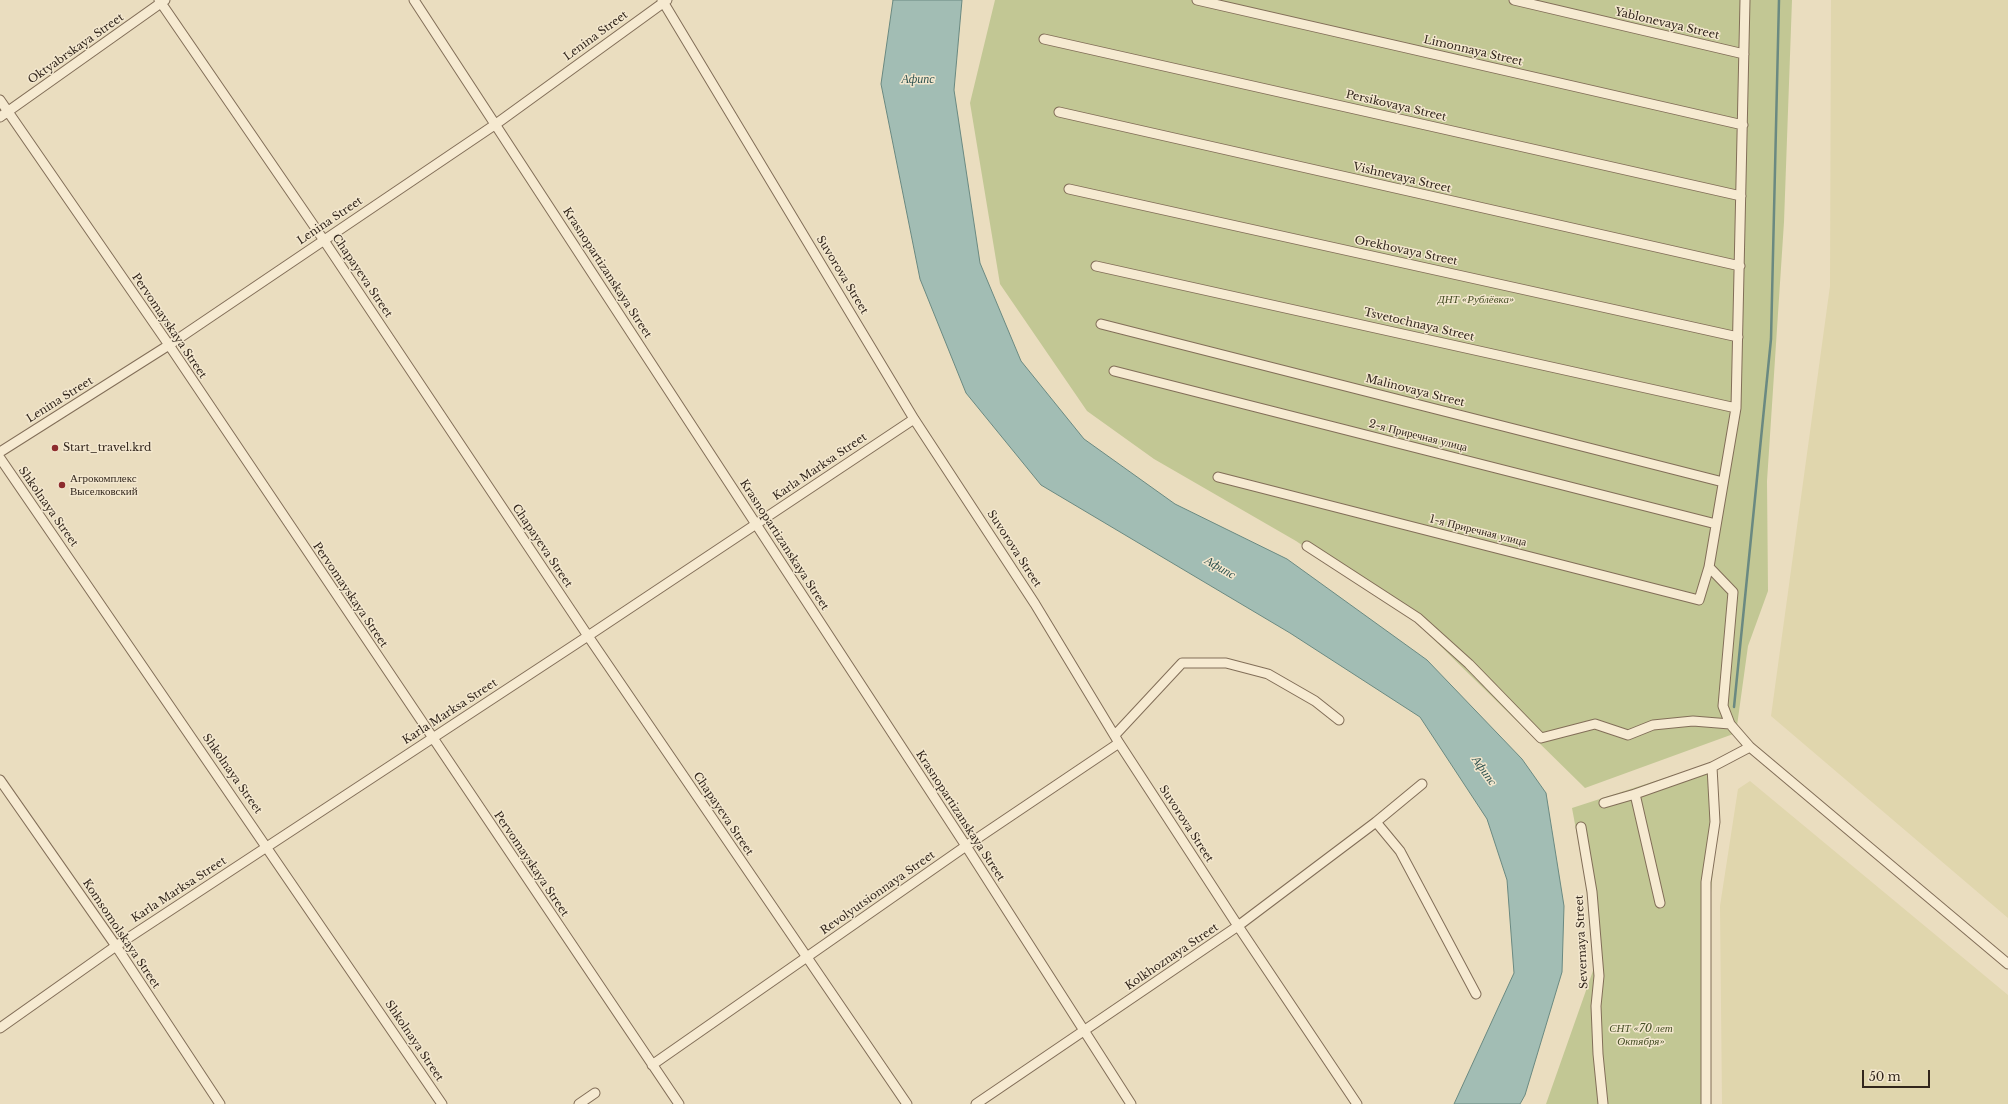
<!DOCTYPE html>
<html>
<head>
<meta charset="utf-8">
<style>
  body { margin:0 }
  #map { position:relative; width:2008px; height:1104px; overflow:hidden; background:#eaddbf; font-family:"Libre Baskerville",serif }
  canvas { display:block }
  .scale { position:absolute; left:1862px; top:1070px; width:68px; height:18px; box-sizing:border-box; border:2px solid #32261c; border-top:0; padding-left:5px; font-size:12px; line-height:14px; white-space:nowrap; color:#32261c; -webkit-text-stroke:3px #f3e7ce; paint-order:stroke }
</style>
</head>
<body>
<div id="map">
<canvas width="2008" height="1104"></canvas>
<div class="scale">50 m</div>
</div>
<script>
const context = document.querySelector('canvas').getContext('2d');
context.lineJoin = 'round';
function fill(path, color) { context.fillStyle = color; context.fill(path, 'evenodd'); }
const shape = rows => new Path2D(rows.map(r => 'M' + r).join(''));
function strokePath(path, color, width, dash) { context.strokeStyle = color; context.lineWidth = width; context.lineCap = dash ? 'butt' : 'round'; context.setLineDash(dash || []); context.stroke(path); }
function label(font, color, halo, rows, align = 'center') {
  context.font = font + ' "Libre Baskerville",serif'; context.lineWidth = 3; context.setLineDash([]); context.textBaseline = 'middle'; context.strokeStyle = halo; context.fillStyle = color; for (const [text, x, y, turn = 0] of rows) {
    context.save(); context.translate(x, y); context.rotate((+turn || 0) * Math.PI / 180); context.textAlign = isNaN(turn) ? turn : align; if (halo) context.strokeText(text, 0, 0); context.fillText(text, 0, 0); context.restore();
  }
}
const farmland = shape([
  [1831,0,2008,0,2008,918,1771,716,1830,286],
  [1750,781,2008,995,2008,1104,1722,1104,1720,906,1738,789]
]);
const green = shape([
  [995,0,1792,0,1784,222,1767,481,1768,591,1748,646,1736,733,1585,788,1415,621,1296,541,1154,459,1087,411,1000,284,970,103],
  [1717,761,1717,822,1710,904,1708,1104,1546,1104,1595,965,1596,956,1585,878,1572,808]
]);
const water = shape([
  [893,0,962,0,954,90,980,263,1021,361,1084,439,1175,504,1287,559,1427,660,1522,759,1546,793,1564,906,1562,972,1525,1095,1520,1104,1454,1104,1514,973,1507,880,1487,819,1420,717,1290,633,1041,485,966,393,920,279,881,84,893,0]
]);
const stream = shape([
  [1734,707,1771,339,1779,0]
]);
const minor = shape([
  [159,0,323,239,588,636,907,1104],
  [414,0,966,846,1131,1104],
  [662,0,914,419,1035,604,1119,743,1238,926,1357,1104],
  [1197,0,1743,125],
  [1514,0,1744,54],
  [1745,0,1736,408,1709,567,1733,592,1723,706,1730,724,1750,747,2008,964],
  [1044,39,1741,196],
  [0,100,169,345,679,1104],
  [1059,112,1740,266],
  [0,117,165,0],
  [1069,189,1738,337],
  [1096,266,1736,408],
  [1101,324,1723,482],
  [1114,371,1716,524],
  [0,452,169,345,496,124,667,0],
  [0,458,442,1104],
  [1218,477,1699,600,1709,567],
  [1307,546,1418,618,1469,664,1541,738,1595,724,1628,735,1653,725,1693,721,1730,724],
  [1115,735,1182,663,1226,663,1268,674,1315,701,1339,720],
  [0,780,116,946,220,1104],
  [1635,794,1660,903],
  [1604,803,1635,794,1712,767,1750,747],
  [1376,822,1400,851,1476,994],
  [1581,827,1592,892,1599,976,1596,1006,1598,1054,1603,1104],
  [0,1028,116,946,588,636,914,419],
  [652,1065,966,846,1119,743],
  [579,1104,595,1093],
  [976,1104,1238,926,1376,822,1422,784],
  [1706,1104,1706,882,1715,822,1712,767]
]);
const markers = [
  [55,448,4,"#8d2c2e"],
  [62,485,4,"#8d2c2e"]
];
const streetNames = [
  ["Yablonevaya Street",1667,24,13],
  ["Lenina Street",596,36,-36],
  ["Oktyabrskaya Street",76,49,-35],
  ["Limonnaya Street",1473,51,13],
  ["Persikovaya Street",1396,106,13],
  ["Vishnevaya Street",1402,178,13],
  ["Lenina Street",330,221,-34],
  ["Orekhovaya Street",1406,251,12],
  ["Krasnopartizanskaya Street",607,273,57],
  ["Suvorova Street",842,275,59],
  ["Chapayeva Street",362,276,56],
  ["Tsvetochnaya Street",1419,325,13],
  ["Pervomayskaya Street",169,326,56],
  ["Malinovaya Street",1415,391,14],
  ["Lenina Street",60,400,-32],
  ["2-я Приречная улица",1418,436,14],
  ["Karla Marksa Street",820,467,-34],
  ["Shkolnaya Street",48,507,55],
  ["1-я Приречная улица",1478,531,14],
  ["Krasnopartizanskaya Street",784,545,57],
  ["Chapayeva Street",542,546,56],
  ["Suvorova Street",1014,549,57],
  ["Pervomayskaya Street",350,595,56],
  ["Karla Marksa Street",450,712,-33],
  ["Shkolnaya Street",232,774,55],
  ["Chapayeva Street",723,814,56],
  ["Krasnopartizanskaya Street",960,816,57],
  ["Suvorova Street",1186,824,57],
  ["Pervomayskaya Street",531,864,56],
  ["Karla Marksa Street",179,890,-33],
  ["Revolyutsionnaya Street",878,893,-35],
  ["Komsomolskaya Street",121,934,56],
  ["Severnaya Street",1582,942,-93],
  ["Kolkhoznaya Street",1172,957,-34],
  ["Shkolnaya Street",414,1041,56]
];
const parkNames = [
  ["ДНТ «Рублёвка»",1476,300],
  ["СНТ «70 лет",1641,1029],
  ["Октября»",1641,1042]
];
const poiNames = [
  ["Start_travel.krd",63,448],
  ["Агрокомплекс",70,479],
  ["Выселковский",70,492]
];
const waterNames = [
  ["Афипс",918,80],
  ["Афипс",1220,568,30],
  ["Афипс",1484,771,55]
];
fill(farmland, '#e0d6ad');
fill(green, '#c2c794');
fill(water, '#a2bdb4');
strokePath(water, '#6a8981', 1);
strokePath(stream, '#6a8981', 2.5);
strokePath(minor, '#826e58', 11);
strokePath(minor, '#f6ead1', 9);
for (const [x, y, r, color] of markers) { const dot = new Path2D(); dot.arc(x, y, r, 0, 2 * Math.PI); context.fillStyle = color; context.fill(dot); strokePath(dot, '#f3e7ce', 1.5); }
label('11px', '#32261c', '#f3e7ce', streetNames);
label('italic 11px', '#444d24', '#f3e7ce', parkNames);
label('11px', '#32261c', '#f3e7ce', poiNames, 'left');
label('italic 12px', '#2c514e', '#f3e7ce', waterNames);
</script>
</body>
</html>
